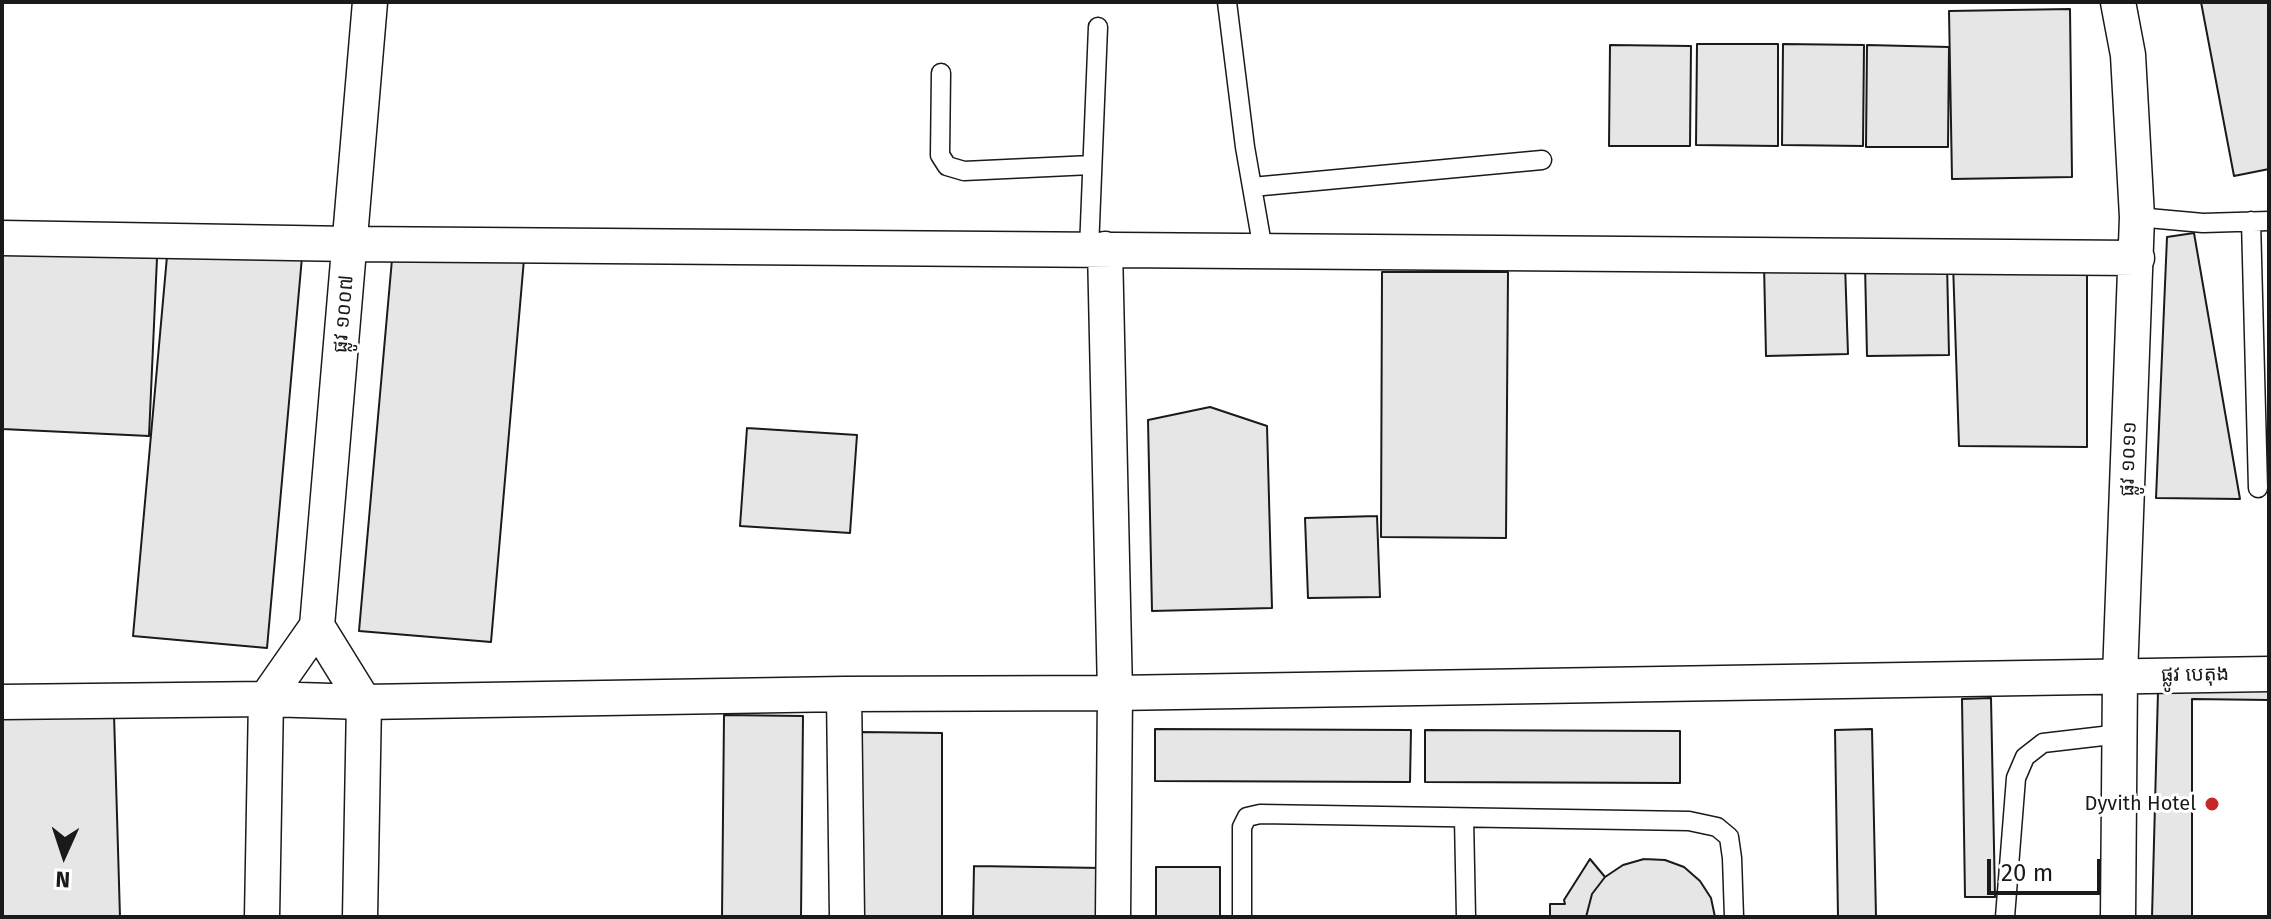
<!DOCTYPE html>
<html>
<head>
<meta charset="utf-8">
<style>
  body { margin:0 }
  #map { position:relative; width:2271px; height:919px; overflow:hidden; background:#fff; font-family:"Fira Sans",sans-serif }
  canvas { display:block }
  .frame { position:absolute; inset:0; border:4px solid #1a1a1a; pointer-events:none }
  .north { position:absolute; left:24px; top:815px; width:80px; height:80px; -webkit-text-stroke:6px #fff; paint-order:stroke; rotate:183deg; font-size:22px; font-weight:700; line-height:32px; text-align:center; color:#1a1a1a }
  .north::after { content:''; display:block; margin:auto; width:28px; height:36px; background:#1a1a1a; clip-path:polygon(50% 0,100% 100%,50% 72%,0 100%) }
  .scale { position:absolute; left:1987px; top:859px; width:114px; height:36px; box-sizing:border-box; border:4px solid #1a1a1a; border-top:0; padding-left:10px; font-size:24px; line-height:28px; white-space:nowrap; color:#1a1a1a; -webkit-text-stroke:6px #fff; paint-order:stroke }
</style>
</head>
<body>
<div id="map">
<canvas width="2271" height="919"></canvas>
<div class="frame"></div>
<div class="north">N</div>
<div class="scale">20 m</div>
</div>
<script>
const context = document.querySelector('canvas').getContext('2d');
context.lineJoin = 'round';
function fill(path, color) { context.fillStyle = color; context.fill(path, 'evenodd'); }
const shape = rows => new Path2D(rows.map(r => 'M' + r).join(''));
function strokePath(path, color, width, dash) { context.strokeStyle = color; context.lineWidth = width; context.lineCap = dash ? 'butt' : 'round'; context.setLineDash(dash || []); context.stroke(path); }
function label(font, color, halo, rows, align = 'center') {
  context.font = font + ' "Fira Sans","Noto Sans Khmer",sans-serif'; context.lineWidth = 6; context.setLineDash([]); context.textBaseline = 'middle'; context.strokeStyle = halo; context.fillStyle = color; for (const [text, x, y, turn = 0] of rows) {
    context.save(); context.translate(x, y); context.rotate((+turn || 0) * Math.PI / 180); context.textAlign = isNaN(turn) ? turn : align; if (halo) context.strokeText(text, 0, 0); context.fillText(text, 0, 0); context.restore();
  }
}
const building = shape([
  [2201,2,2269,2,2269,169,2234,176,2201,2],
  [2070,9,2072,177,1952,179,1949,11,2070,9],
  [1697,44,1778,44,1778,146,1696,145,1697,44],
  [1783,44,1864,45,1863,146,1782,145,1783,44],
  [1610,45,1691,46,1690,146,1609,146,1610,45],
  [1867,45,1949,47,1948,147,1866,147,1867,45],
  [2194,233,2240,499,2156,498,2167,237,2194,233],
  [168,245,302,257,267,648,133,636,168,245],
  [393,248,524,259,491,642,359,631,393,248],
  [2,251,157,258,149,436,2,429,2,251],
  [1947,263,1949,355,1867,356,1865,265,1947,263],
  [1953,263,2087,266,2087,447,1959,446,1953,263],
  [1845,264,1848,354,1766,356,1764,265,1845,264],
  [1382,272,1508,272,1506,538,1381,537,1382,272],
  [1210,407,1267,426,1272,608,1152,611,1148,420,1210,407],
  [747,428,857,435,850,533,740,526,747,428],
  [1377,516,1380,597,1308,598,1305,518,1377,516],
  [2269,688,2269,917,2152,917,2158,691,2269,688],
  [1991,698,1995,897,1965,897,1962,699,1991,698],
  [2192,699,2269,700,2269,917,2192,917,2192,699],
  [114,714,120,917,2,917,2,717,114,714],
  [724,715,803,716,801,917,722,917,724,715],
  [1155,729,1411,730,1410,782,1155,781,1155,729],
  [1872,729,1876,917,1838,917,1835,730,1872,729],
  [1425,730,1680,731,1680,783,1425,782,1425,730],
  [861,732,942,733,942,917,861,917,861,732],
  [1590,859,1605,877,1592,894,1586,917,1550,917,1550,904,1565,904,1564,900,1590,859],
  [1644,859,1665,860,1684,867,1700,881,1711,898,1715,917,1586,917,1592,894,1605,877,1623,865,1644,859],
  [974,866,1103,868,1102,917,973,917,974,866],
  [1156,867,1220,867,1220,917,1156,917,1156,867]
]);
const lane = shape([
  [1227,2,1245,147,1263,250],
  [941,73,940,155,947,166,964,171,1091,165],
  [1252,187,1542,160],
  [2137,217,2203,223,2269,221],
  [2251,221,2258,488],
  [1089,249,1098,27],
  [1464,818,1466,917],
  [1242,917,1242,827,1247,817,1260,814,1689,821,1717,827,1729,837,1732,858,1734,917],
  [2005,917,2016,778,2025,757,2043,743,2120,734]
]);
const street = shape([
  [2,238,350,244,2137,258],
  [1105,249,1115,693,1113,917],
  [317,626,364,702,360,917],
  [844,694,847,917],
  [2,702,266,699,364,702,844,694,1115,693,2269,674],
  [262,917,266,699,317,626,370,2],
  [2118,917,2120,676,2137,217,2128,55,2118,2]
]);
const markers = [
  [2212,804,8,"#c62828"]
];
const streetNames = [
  ["ផ្លូវ ១០០៧",344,314,-85],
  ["ផ្លូវ ១០១១",2129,459,-88],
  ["ផ្លូវ បេតុង",2195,675,-1]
];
const poiNames = [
  ["Dyvith Hotel",2196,804]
];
fill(building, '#e6e6e6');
strokePath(building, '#1a1a1a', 2);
strokePath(lane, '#1a1a1a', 21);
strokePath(street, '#1a1a1a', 37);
strokePath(lane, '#fff', 18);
strokePath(street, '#fff', 34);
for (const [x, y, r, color] of markers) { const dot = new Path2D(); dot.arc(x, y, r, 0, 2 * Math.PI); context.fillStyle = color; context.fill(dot); strokePath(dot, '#fff', 3); }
label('20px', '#1a1a1a', '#fff', streetNames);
label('20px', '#1a1a1a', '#fff', poiNames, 'right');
</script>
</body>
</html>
